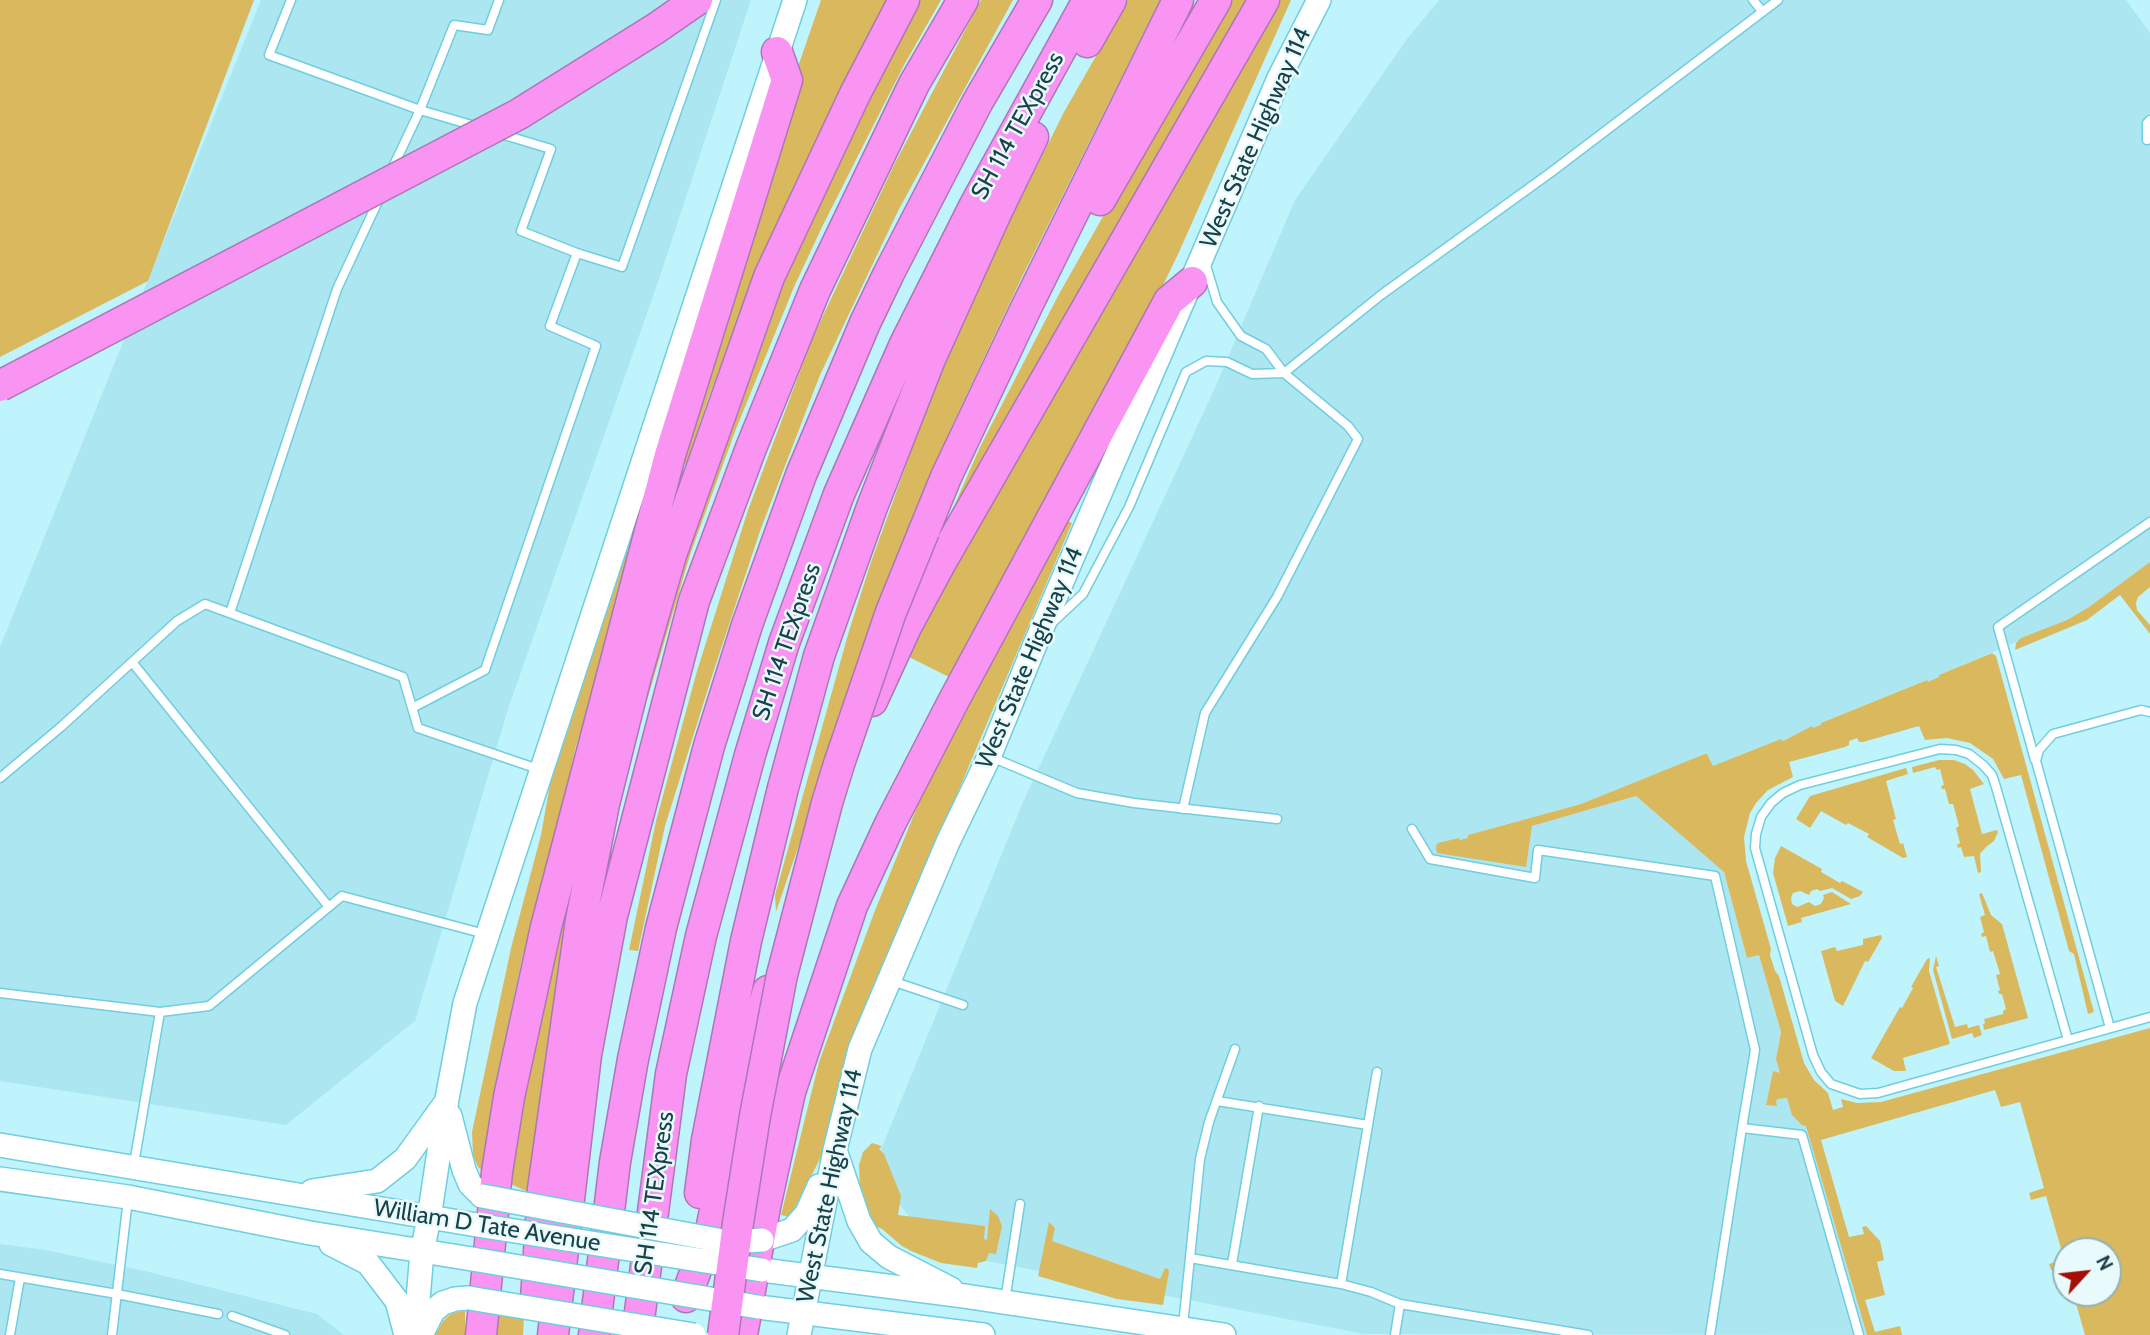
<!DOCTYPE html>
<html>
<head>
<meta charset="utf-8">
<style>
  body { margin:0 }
  #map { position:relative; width:2150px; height:1335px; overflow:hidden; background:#bff4fd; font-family:Cabin,sans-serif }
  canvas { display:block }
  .north { position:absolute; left:2052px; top:1237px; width:70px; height:70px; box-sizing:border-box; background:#e9fafd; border:2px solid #96b0b5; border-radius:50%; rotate:63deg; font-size:19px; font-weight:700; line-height:28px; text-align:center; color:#194148 }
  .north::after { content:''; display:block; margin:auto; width:24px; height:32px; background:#a40f06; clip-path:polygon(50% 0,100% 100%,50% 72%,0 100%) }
</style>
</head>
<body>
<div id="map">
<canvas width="2150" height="1335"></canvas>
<div class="north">N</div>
</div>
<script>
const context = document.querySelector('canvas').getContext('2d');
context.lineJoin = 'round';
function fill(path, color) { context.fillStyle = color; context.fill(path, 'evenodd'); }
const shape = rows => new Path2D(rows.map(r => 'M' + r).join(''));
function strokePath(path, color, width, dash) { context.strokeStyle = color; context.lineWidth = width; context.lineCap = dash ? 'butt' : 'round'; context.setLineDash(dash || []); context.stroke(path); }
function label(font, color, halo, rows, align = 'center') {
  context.font = font + ' Cabin,sans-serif'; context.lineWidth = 5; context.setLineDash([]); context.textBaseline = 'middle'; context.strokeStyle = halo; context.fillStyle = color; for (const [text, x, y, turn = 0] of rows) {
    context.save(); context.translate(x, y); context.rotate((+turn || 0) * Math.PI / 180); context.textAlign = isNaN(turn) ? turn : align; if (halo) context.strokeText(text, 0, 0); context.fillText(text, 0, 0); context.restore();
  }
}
const built = shape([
  [261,0,751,0,658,282,508,709,415,1021,286,1125,0,1081,0,647],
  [1439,0,2126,0,2150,33,2150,562,2089,607,2067,620,1939,675,1940,677,1928,682,1926,680,1821,723,1822,725,1813,729,1812,727,1782,741,1781,739,1713,767,1707,754,1581,804,1468,835,1469,838,1460,840,1459,838,1437,844,1532,826,1636,796,1723,869,1747,958,1759,955,1781,1032,1776,1059,1781,1074,1773,1071,1766,1105,1777,1106,1776,1101,1778,1099,1787,1098,1806,1125,1867,1335,1364,1334,935,1251,873,1169,1023,802,1214,390,1295,200,1407,39],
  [0,1244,46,1250,149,1272,317,1314,344,1335,0,1335]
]);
const green = shape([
  [0,0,254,0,148,281,0,357],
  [821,0,889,0,792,190,709,396,686,465,678,459,779,122],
  [919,0,941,0,903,67,823,225,794,287,736,429,691,552,617,801,652,649,775,290,907,21],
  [981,0,1013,0,898,211,820,375,760,531,713,673,665,826,638,951,629,950,656,821,697,671,748,510,813,337,894,165],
  [1128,0,1160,0,1020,281,951,428,888,578,832,740,808,818,776,912,775,895,849,631,871,562,933,391,999,243,1064,112],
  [1229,0,1248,0,937,545,980,447,1059,294,1190,63],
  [1278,0,1291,0,1179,252,1130,354,1028,543,949,677,903,654],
  [1066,520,1072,523,879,978,846,1065,822,1155,790,1217,781,1215,819,1062,874,913,930,775],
  [625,550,631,553,597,681,576,746,560,818,522,959,499,1069,486,1173,478,1167,473,1155,472,1132,511,948,541,835,555,756],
  [2150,562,2150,587,2138,597,2136,603,2137,610,2150,625,2150,634,2120,595,2087,620,2015,650,2016,643,2021,638,2067,620,2089,607],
  [1992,653,1996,656,2094,1012,2088,1014,2074,954,2069,951,2021,775,2004,779,1993,759,1970,743,1947,738,1925,740,1919,726,1863,742,1859,742,1857,738,1849,741,1849,745,1845,747,1789,762,1793,777,1768,790,1756,803,1750,813,1744,837,1746,861,1771,949,1770,955,1775,971,1779,976,1804,1063,1814,1080,1828,1093,1833,1110,1843,1107,1841,1099,1857,1103,1881,1102,2150,1028,2150,1335,2085,1335,2073,1293,2108,1293,2108,1251,2066,1251,2066,1268,2065,1266,2051,1270,2049,1264,2064,1259,2046,1196,2031,1200,2029,1193,2044,1188,2020,1102,2001,1107,1995,1090,1821,1140,1849,1237,1864,1234,1862,1227,1866,1226,1880,1241,1884,1260,1877,1262,1885,1295,1865,1300,1875,1332,1900,1326,1902,1335,1867,1335,1806,1126,1802,1125,1792,1115,1787,1098,1778,1099,1776,1101,1777,1106,1766,1105,1773,1071,1780,1073,1776,1059,1781,1032,1759,955,1747,958,1724,872,1636,796,1532,826,1526,867,1437,853,1436,846,1438,843,1459,838,1460,840,1468,838,1468,835,1581,804,1705,754,1707,754,1713,766,1781,739,1783,741,1812,726,1813,728,1821,725,1821,723,1927,680,1928,682,1939,677,1939,675],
  [1939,760,1954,760,1965,764,1973,770,1984,784,1970,789,1982,834,1997,830,1998,832,1994,841,1986,847,1980,854,1981,872,1978,873,1974,856,1964,857,1961,847,1958,848,1957,845,1960,843,1956,828,1959,826,1953,804,1949,804,1945,789,1942,789,1941,786,1944,785,1940,769,1937,770,1935,767,1913,773,1912,767],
  [1906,768,1908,774,1886,781,1896,819,1893,820,1900,844,1903,843,1907,857,1903,858,1867,837,1869,834,1848,823,1846,825,1821,811,1810,828,1796,819,1810,796],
  [586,816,534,1192,528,1192,509,1183,510,1156],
  [1781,846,1822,869,1821,872,1840,883,1842,881,1863,892,1860,896,1851,899,1832,888,1820,891,1817,889,1811,891,1809,895,1800,891,1793,893,1791,898,1792,904,1797,907,1809,902,1815,906,1821,904,1824,898,1823,895,1832,892,1851,904,1801,918,1802,922,1788,926,1773,873,1775,858],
  [1982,893,1991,915,2002,924,2028,1018,1984,1030,1983,1024,1985,1023,1984,1019,2003,1014,2003,1011,2006,1009,2002,994,1999,994,1998,991,2000,990,1996,975,2000,974,1993,951,1990,952,1986,936,1982,937,1981,934,1984,932,1980,917,1985,915,1979,894],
  [1881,935,1882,938,1868,962,1865,961,1843,1006,1835,1001,1821,951,1835,947,1837,951,1863,945,1863,939],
  [1936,956,1939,966,1936,967,1955,1027,1967,1024,1968,1028,1979,1025,1982,1035,1974,1038,1972,1033,1952,1039,1933,970],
  [1930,958,1929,971,1950,1044,1903,1058,1906,1071,1894,1071,1871,1058,1900,1007,1902,1008,1913,988,1911,987,1927,959],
  [872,1143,882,1146,879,1149,884,1154,901,1196,898,1215,985,1226,984,1239,987,1240,990,1209,998,1216,1002,1226,996,1254,989,1253,986,1261,978,1263,977,1268,941,1263,911,1251,902,1246,882,1229,875,1226,864,1203,860,1191,859,1165,863,1152],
  [1049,1222,1055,1228,1052,1241,1160,1279,1165,1268,1168,1269,1169,1272,1163,1305,1117,1299,1038,1276],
  [465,1311,465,1335,435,1335,443,1321,452,1313],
  [493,1313,524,1317,523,1335,492,1335]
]);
const service = shape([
  [291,0,269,55,420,110,454,25,488,30,499,0],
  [1753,0,1762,11],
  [2150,120,2147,123,2147,140,2150,139],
  [501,134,551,149,521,231,577,253],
  [392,169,420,110,475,126],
  [230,613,337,289,380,197],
  [1053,622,1083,594,1129,507,1186,372,1206,361,1227,362,1252,374,1284,373,1381,295,1550,173,1778,0],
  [132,662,329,907],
  [412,708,485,670,596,346,550,326,577,253,622,267,716,0],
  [991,757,1077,793,1134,803,1277,819],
  [2035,760,1998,627,2150,522],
  [0,778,62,726,177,621,205,604,403,677,418,728,538,769],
  [1183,809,1205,713,1277,597,1358,439,1348,426,1284,373,1266,349,1241,336,1217,302,1205,262],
  [1412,829,1430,859,1535,878,1538,850,1715,876,1755,1050,1742,1128,1802,1135,1859,1335],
  [892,981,963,1005],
  [0,993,160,1012],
  [2110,1028,2036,761,2039,750,2053,734,2141,710,2150,712],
  [2068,1040,1996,787,1992,775,1983,765,1969,754,1956,750,1940,749,1800,785,1783,793,1771,803,1761,817,1756,834,1755,848,1813,1055,1821,1072,1831,1084,1860,1094,1878,1093,2068,1040,2150,1017],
  [1217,1101,1368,1125,1377,1072],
  [134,1164,160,1012,209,1006,342,896,485,934],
  [1190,1258,1341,1284,1371,1292,1400,1304],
  [1232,1264,1259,1106],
  [0,1274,117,1294,218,1314],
  [1341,1284,1368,1125],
  [1005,1301,1020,1204],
  [232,1316,285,1335],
  [1183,1326,1200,1159,1209,1122,1235,1049],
  [10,1335,20,1278],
  [112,1335,128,1199],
  [1395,1335,1400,1304,1588,1335],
  [1710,1335,1742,1128]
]);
const secondary = shape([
  [450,1116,464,1170,470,1184,482,1196],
  [0,1145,477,1225],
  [836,1153,859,1221,871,1242,889,1257,951,1289],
  [0,1179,128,1197,310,1233,472,1259],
  [312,1191,377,1181,405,1159,444,1105],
  [762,1240,792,1230,807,1213,819,1186],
  [331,1244,368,1263,397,1301,406,1335],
  [762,1270,964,1296,1224,1335],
  [758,1307,983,1335],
  [415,1335,422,1252,429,1218,447,1099,465,1003,795,0],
  [421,1335,433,1311,443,1303,455,1299,469,1298],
  [799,1335,835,1150,860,1049,948,842,989,757,1039,635,1279,78,1319,0]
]);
const motorway = shape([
  [1087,42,1111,0],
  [1100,200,1216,0],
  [924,531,946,477,1026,308,1178,0],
  [872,701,906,627,941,562,1264,0],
  [700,1193,707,1140,746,941,783,788,819,656,872,507,930,359,996,213,1033,137],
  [686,1297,711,1230,741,1082,768,991],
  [536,1299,543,1189,581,920,604,804,636,676,671,555,769,277,855,94,904,0],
  [481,1335,497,1172,509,1097,546,927,670,455,787,80,777,52],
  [553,1335,586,1055,612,916,694,601,751,448,815,290,914,84,963,0],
  [594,1335,615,1162,633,1059,661,928,709,746,747,625,801,475,865,323,889,273,977,103,1037,0],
  [637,1335,671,1074,701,936,750,755,784,643,839,494,905,344,976,203,1088,0],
  [742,1335,765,1207,790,1092,852,906,890,824,954,700,1169,301,1192,282]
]);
const secondaryBridge = shape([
  [482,1196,728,1242,762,1240],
  [477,1225,762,1270],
  [472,1259,758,1307],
  [469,1298,694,1335]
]);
const motorwayBridge = shape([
  [0,386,519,114,655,29,697,0],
  [723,1335,738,1223,755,1116,782,975,827,803,839,764,891,612,924,531]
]);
const streetNames = [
  ["SH 114 TEXpress",1018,126,-61],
  ["West State Highway 114",1256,138,-66],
  ["SH 114 TEXpress",787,642,-71],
  ["West State Highway 114",1030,658,-67],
  ["West State Highway 114",830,1186,-78],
  ["SH 114 TEXpress",655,1193,-82],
  ["William D Tate Avenue",487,1226,9]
];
fill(built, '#ace6f1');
fill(green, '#dab95e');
strokePath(service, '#70cede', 11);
strokePath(secondary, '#70cede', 26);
strokePath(motorway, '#ab77b6', 33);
strokePath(service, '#fff', 8);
strokePath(secondary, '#fff', 23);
strokePath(motorway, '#f994f2', 30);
strokePath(secondaryBridge, '#70cede', 26, []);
strokePath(motorwayBridge, '#ab77b6', 33, []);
strokePath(secondaryBridge, '#fff', 23);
strokePath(motorwayBridge, '#f994f2', 30);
label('24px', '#194148', '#e9fafd', streetNames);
</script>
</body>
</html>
